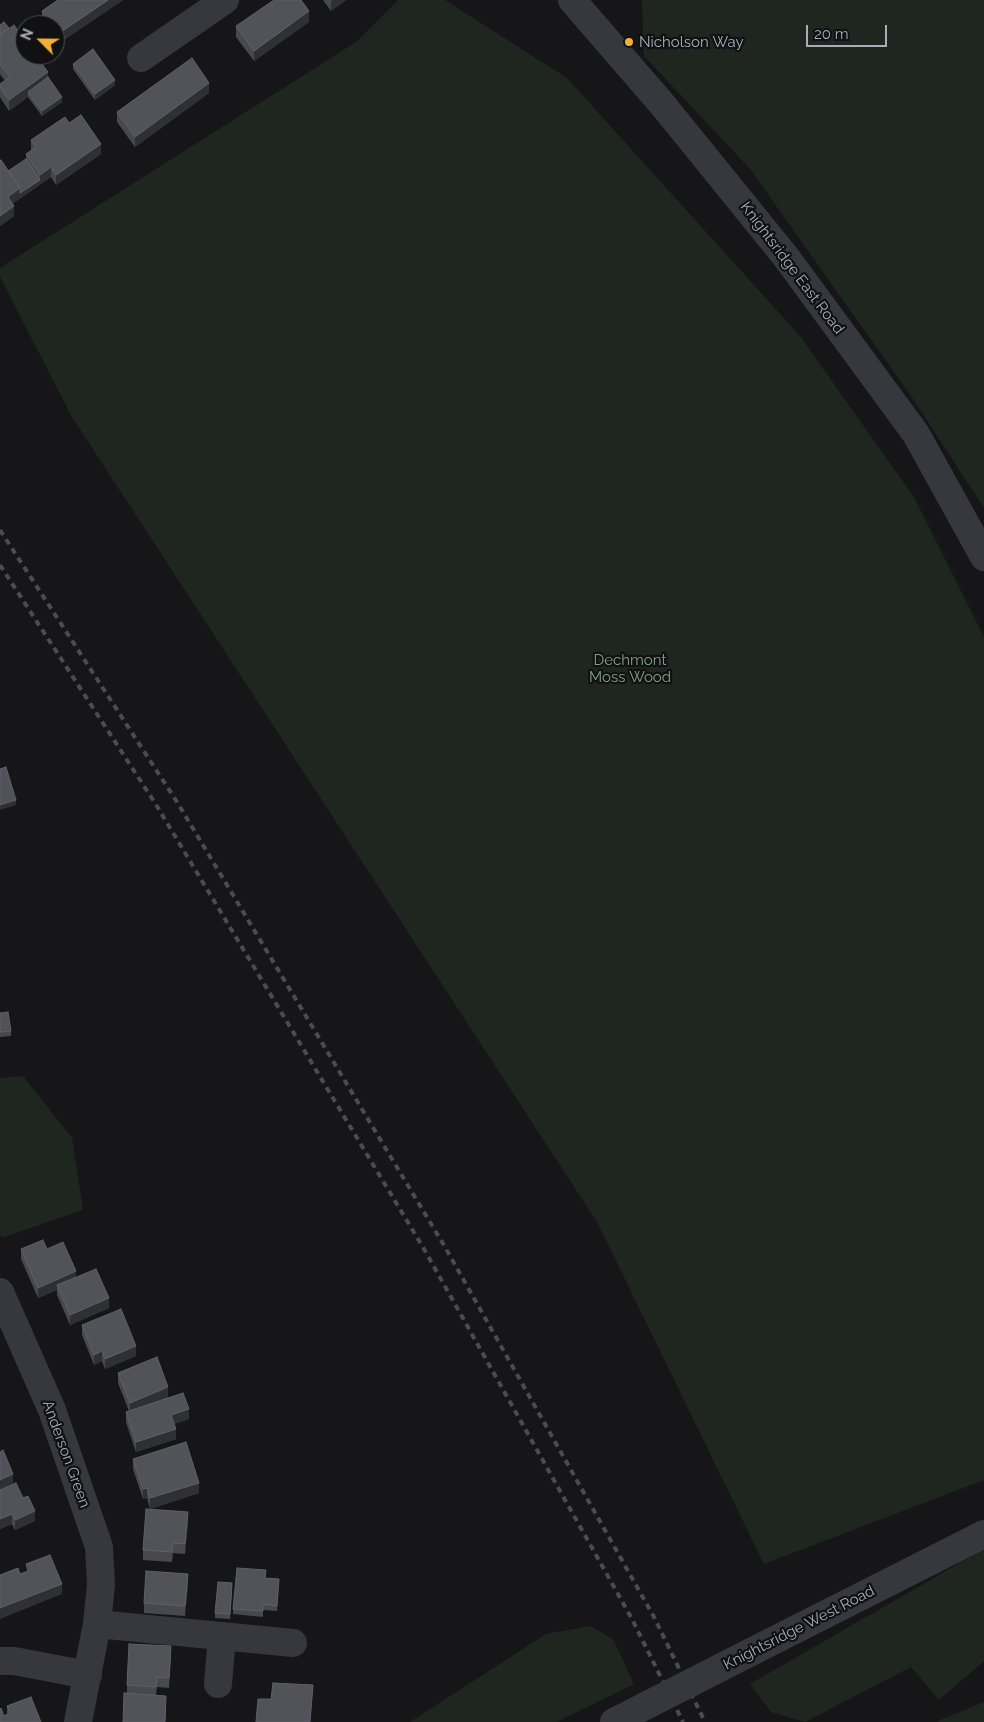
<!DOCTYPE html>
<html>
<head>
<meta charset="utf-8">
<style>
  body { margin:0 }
  #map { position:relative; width:984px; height:1722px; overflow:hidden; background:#161618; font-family:Raleway,sans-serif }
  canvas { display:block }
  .north { position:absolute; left:15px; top:15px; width:50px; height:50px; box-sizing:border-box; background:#111113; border:1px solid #4d4f55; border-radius:50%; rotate:293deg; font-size:14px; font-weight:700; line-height:20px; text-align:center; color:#a8adb8 }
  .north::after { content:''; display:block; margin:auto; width:18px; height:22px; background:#f2b134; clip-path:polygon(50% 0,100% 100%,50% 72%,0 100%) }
  .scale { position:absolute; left:806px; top:25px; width:81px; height:22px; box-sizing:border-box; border:2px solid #a8adb8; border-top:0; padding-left:6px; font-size:15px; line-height:18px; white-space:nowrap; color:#a8adb8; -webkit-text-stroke:4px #111113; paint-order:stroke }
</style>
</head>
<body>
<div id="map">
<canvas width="984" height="1722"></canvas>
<div class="north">N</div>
<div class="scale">20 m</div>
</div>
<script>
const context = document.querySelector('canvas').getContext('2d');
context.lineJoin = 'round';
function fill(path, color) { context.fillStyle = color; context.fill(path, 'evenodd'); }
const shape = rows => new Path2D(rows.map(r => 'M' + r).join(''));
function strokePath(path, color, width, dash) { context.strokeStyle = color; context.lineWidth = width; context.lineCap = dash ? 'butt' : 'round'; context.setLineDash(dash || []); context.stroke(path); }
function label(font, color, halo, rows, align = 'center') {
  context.font = font + ' Raleway,sans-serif'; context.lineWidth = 4.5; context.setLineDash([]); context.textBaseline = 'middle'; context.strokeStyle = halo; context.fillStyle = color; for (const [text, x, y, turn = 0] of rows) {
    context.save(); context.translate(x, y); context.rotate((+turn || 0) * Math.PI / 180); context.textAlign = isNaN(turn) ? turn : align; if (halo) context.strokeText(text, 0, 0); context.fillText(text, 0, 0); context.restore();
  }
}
const green = shape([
  [398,0,445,0,567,78,800,336,914,497,984,637,984,1480,764,1564,597,1222,72,417,0,277,0,268,356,42],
  [642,0,984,0,984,508,913,399,750,169,644,56],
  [23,1076,72,1138,83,1210,1,1238,0,1233,0,1078],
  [984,1549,984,1661,939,1700,911,1667,805,1722,771,1712,750,1684],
  [590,1626,613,1639,634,1684,557,1722,410,1722,546,1634],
  [984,1702,984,1722,938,1722,940,1720]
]);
const minor = shape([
  [141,58,225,0],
  [0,1292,52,1410,99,1547,101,1584,97,1624,78,1722],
  [97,1624,293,1643],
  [0,1661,14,1661,88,1675],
  [218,1684,222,1636]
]);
const tertiary = shape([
  [572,0,662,104,786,257,916,434,984,557],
  [753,1651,984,1534]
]);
const rail = shape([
  [0,530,177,802,445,1247,654,1617,705,1722],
  [0,565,155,803,424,1249,632,1619,683,1722]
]);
const tertiaryBridge = shape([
  [614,1722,753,1651]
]);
const wall = shape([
  [58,0,123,0,58,44,55,40,55,25,44,25,42,21,42,11],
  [323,0,346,0,331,11],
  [309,22,254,61,236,37,236,26],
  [0,25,48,77,62,102,42,116,28,97,9,111,0,97,0,84,5,81,0,74],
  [73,64,115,85,95,100,73,69],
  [209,93,135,147,117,122,117,112],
  [81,115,101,144,101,154,56,185,51,177,12,204,14,206,14,216,0,226,0,161,1,160,8,171,26,159,26,154,31,150,31,140,65,117,69,123],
  [0,1013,11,1031,11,1036,0,1037],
  [21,1249,47,1249,109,1308,70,1325,57,1295,57,1290,38,1298,21,1259],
  [82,1325,136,1356,105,1369,102,1361,94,1365,82,1335],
  [118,1373,168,1397,189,1419,174,1424,176,1439,136,1452,126,1422,126,1412,129,1411,118,1383],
  [133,1459,199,1493,150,1509,147,1498,143,1499,133,1469],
  [0,1490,23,1498,35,1521,15,1530,12,1524,0,1529],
  [188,1522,185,1554,173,1553,172,1562,143,1560,143,1550],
  [266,1578,279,1579,277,1611,263,1610,263,1617,233,1614,233,1609],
  [188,1584,185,1616,144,1613,144,1603],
  [232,1589,230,1619,215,1618,215,1613],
  [171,1656,169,1688,157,1687,156,1695,166,1706,165,1722,123,1722,127,1694,127,1685],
  [7,1706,41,1722,4,1716,7,1714]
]);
const shadedWall = shape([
  [108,0,123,0,58,44,58,34],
  [332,0,346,0,331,11,331,1],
  [309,11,309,22,254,61,254,51],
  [48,72,48,83,28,92,28,97,9,111,9,100],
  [115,80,115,85,95,100,95,94],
  [209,83,209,93,135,147,135,137],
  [62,97,62,102,42,116,42,111],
  [101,144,101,154,56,185,56,175],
  [51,167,51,177,8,207,8,197,20,188,40,180,40,175],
  [14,206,14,216,0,226,0,216],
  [16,800,16,805,0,810,0,805],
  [76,1271,76,1282,57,1285,57,1290,38,1298,38,1288],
  [109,1298,109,1308,70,1325,70,1315],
  [136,1346,136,1356,105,1369,105,1359],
  [102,1351,102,1361,94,1365,94,1355],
  [168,1387,168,1397,130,1413,130,1403],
  [189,1409,189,1419,171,1425,171,1415],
  [176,1429,176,1439,136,1452,136,1442],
  [13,1474,13,1484,0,1490,0,1480],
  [199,1483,199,1493,150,1509,150,1498],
  [147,1488,147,1498,143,1499,143,1489],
  [35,1511,35,1521,15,1530,15,1520],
  [188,1512,188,1522,185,1554,185,1544],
  [12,1514,12,1524,0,1529,0,1519],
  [188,1574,188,1584,185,1616,185,1606],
  [62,1584,62,1594,0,1619,0,1608]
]);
const building = shape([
  [58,0,108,0,58,34,55,30,55,25,51,25,42,11,58,0],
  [274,0,301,0,309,11,254,51,236,26,274,0],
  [4,22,9,28,0,35,0,25,4,22],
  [14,25,25,41,25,55,35,55,48,72,9,100,0,87,0,84,10,77,0,64,0,35,14,25],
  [93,49,115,80,95,94,73,64,93,49],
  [192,58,209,83,135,137,117,112,192,58],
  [48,77,62,97,42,111,28,92,48,77],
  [81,115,101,144,56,175,51,167,40,175,26,154,36,147,31,140,65,117,69,123,81,115],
  [26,159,40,180,20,193,20,188,8,171,26,159],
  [1,160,20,188,8,197,14,206,0,216,0,161,1,160],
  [6,767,16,800,0,805,0,769,6,767],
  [8,1012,11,1031,0,1032,0,1013,8,1012],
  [43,1240,47,1249,63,1242,76,1271,38,1288,21,1249,43,1240],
  [96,1269,109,1298,70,1315,57,1285,96,1269],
  [121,1309,136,1346,105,1359,102,1351,94,1355,82,1325,121,1309],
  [157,1357,168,1387,130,1403,118,1373,157,1357],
  [183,1393,189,1409,171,1415,176,1429,136,1442,126,1412,183,1393],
  [186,1442,199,1483,150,1498,147,1488,143,1489,133,1459,186,1442],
  [3,1450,13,1474,0,1480,0,1452,3,1450],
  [16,1483,23,1498,28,1496,35,1511,15,1520,12,1514,0,1519,0,1490,16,1483],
  [146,1509,188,1512,185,1544,173,1543,172,1552,143,1550,146,1509],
  [50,1555,62,1584,0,1608,0,1575,18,1568,20,1574,28,1571,26,1564,50,1555],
  [237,1568,266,1570,265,1578,279,1579,277,1606,263,1604,263,1611,233,1609,237,1568],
  [146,1571,188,1574,185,1606,144,1603,146,1571],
  [218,1582,232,1583,230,1614,215,1613,218,1582],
  [129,1644,171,1646,169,1678,157,1677,156,1687,127,1685,129,1644],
  [273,1683,313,1685,310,1722,256,1722,258,1699,271,1699,273,1683],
  [124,1693,166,1696,165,1722,123,1722,124,1693],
  [31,1697,41,1722,0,1722,0,1709,1,1708,4,1716,10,1713,7,1706,31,1697]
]);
const markers = [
  [629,42,5,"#f2b134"]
];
const poiNames = [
  ["Nicholson Way",639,42]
];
const streetNames = [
  ["Knightsridge East Road",792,268,53],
  ["Anderson Green",66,1454,70],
  ["Knightsridge West Road",799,1628,-27]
];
const parkNames = [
  ["Dechmont",630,660],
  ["Moss Wood",630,677]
];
fill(green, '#1e261f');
strokePath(minor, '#37383d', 28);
strokePath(tertiary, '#37383d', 28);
strokePath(rail, '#4a4c52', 4, [6, 5]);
strokePath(tertiaryBridge, '#37383d', 28);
fill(wall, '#47494d');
fill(shadedWall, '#2f3033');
fill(building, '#525359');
strokePath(building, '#5f6168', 1);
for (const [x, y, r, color] of markers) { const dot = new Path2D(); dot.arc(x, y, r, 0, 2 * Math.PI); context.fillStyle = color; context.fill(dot); strokePath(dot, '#111113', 2); }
label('15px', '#a8adb8', '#111113', poiNames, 'left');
label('15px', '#a8adb8', '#111113', streetNames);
label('15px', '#7fa381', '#111113', parkNames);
</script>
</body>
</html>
